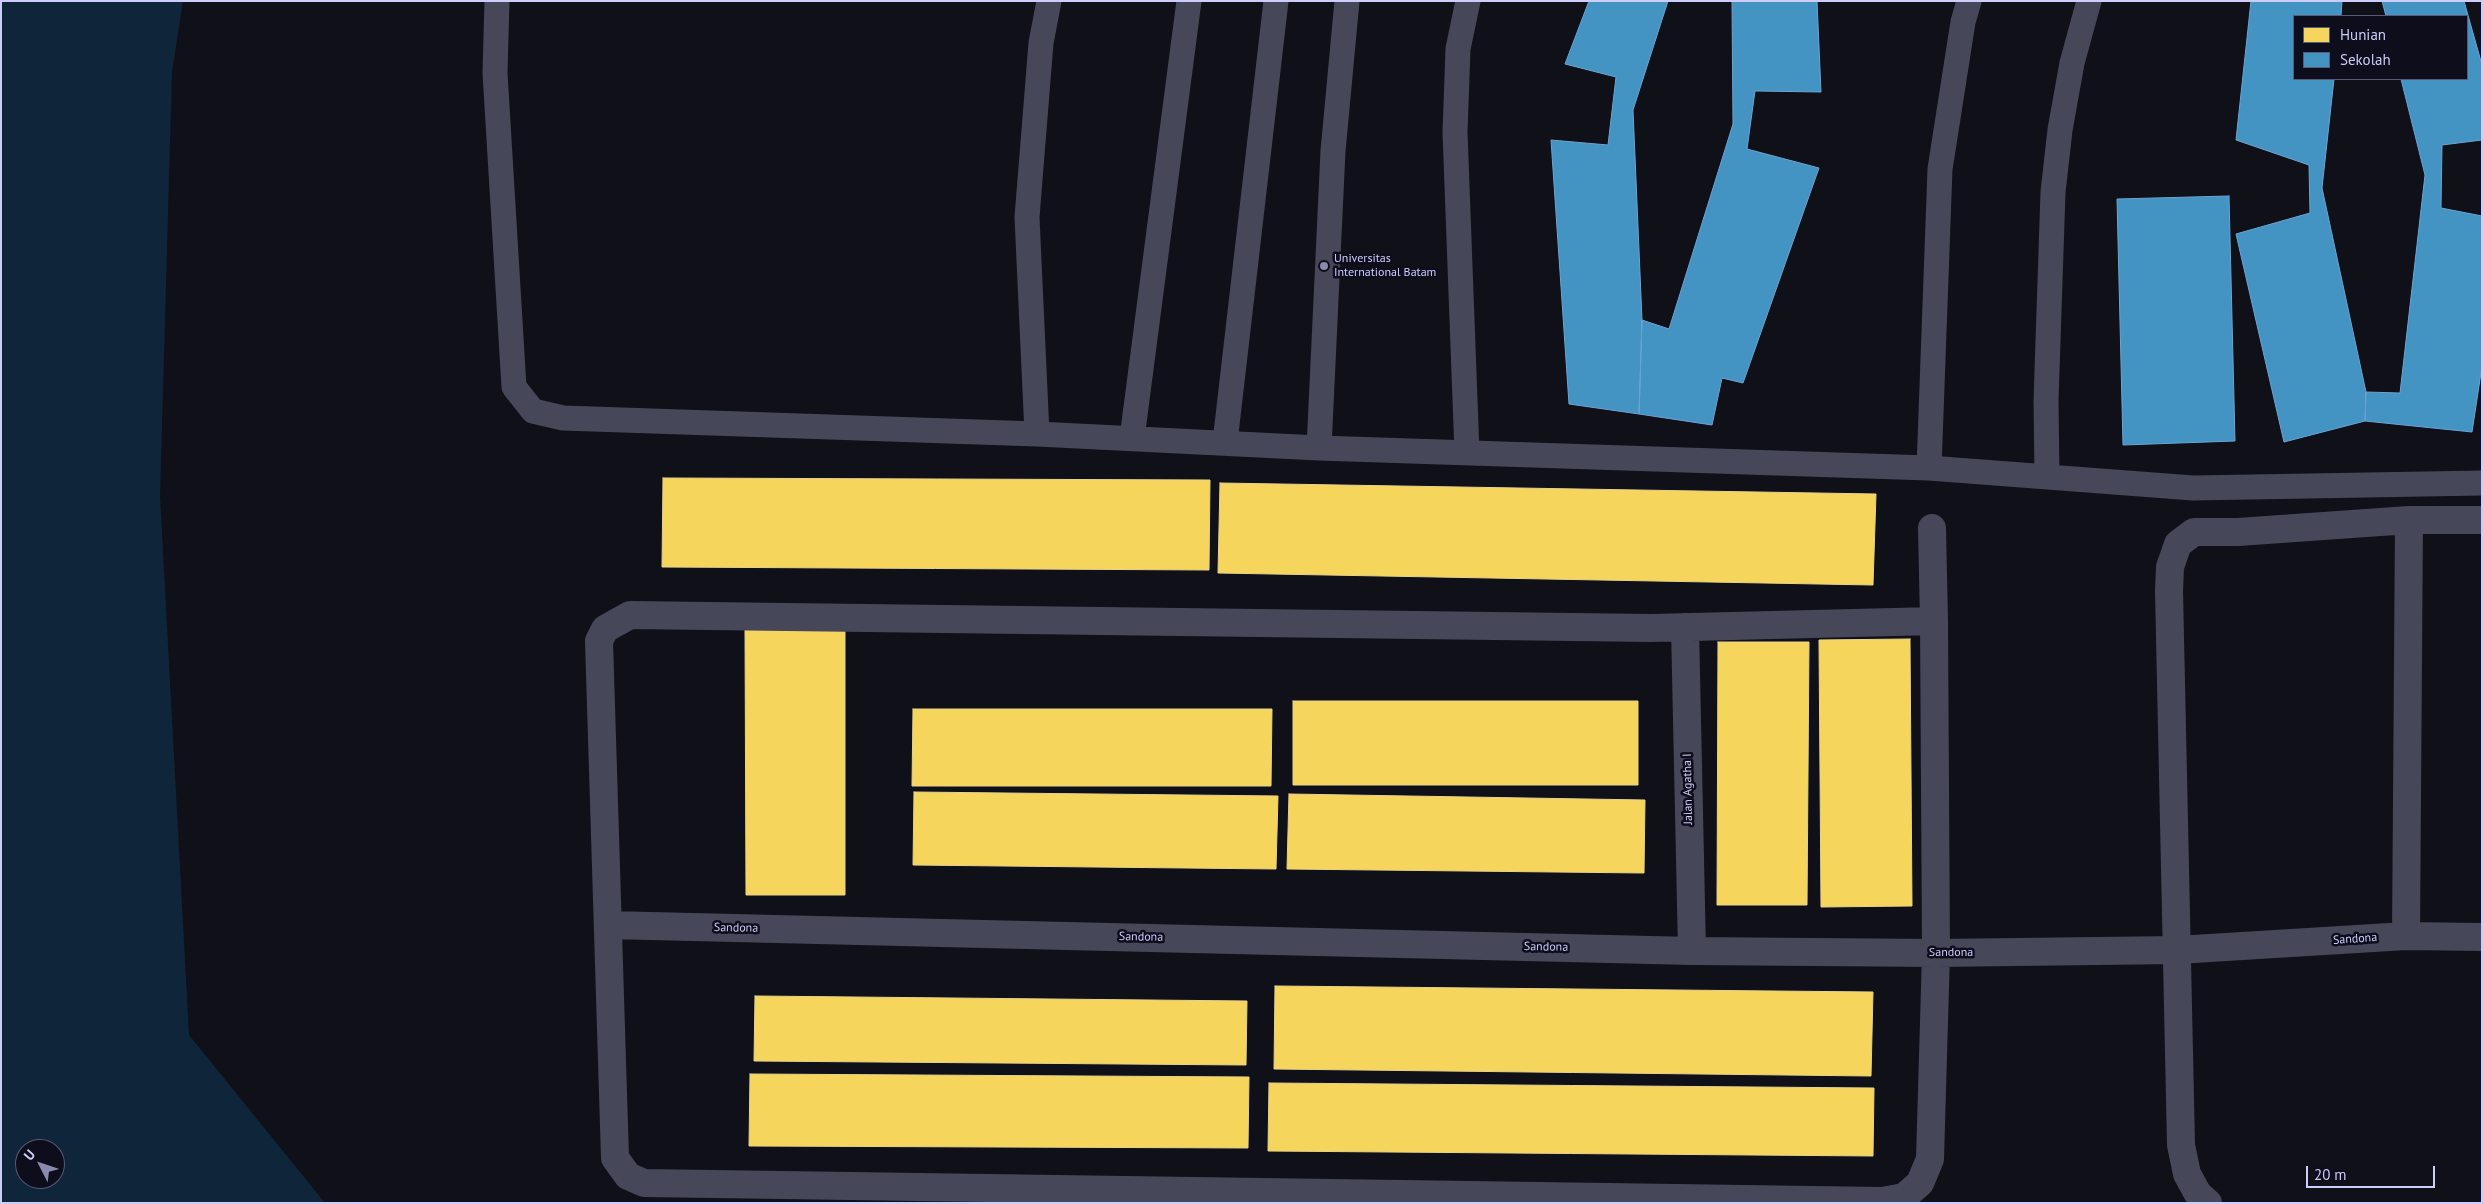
<!DOCTYPE html>
<html>
<head>
<meta charset="utf-8">
<style>
  body { margin:0 }
  #map { position:relative; width:2483px; height:1204px; overflow:hidden; background:#101018; font-family:"PT Sans",sans-serif }
  canvas { display:block }
  .frame { position:absolute; inset:0; border:2px solid #cccdfb; pointer-events:none }
  .legend { position:absolute; left:2293px; top:15px; width:175px; height:65px; box-sizing:border-box; background:#0d0d1c; border:1px solid #595a75; margin:0; padding:6px 9px; list-style:none; font-size:15px; color:#cccdfb }
  .legend li { display:flex; align-items:center; gap:10px; height:25px }
  .legend b { width:25px; border:1px solid #595a75 }
  .north { position:absolute; left:15px; top:1139px; width:50px; height:50px; box-sizing:border-box; background:#0d0d1c; border:1px solid #595a75; border-radius:50%; rotate:311deg; font-size:14px; font-weight:700; line-height:20px; text-align:center; color:#cccdfb }
  .north::after { content:''; display:block; margin:auto; width:18px; height:22px; background:#8a8bac; clip-path:polygon(50% 0,100% 100%,50% 72%,0 100%) }
  .scale { position:absolute; left:2306px; top:1166px; width:129px; height:22px; box-sizing:border-box; border:2px solid #cccdfb; border-top:0; padding-left:6px; font-size:15px; line-height:18px; white-space:nowrap; color:#cccdfb; -webkit-text-stroke:4px #0d0d1c; paint-order:stroke }
</style>
</head>
<body>
<div id="map">
<canvas width="2483" height="1204"></canvas>
<div class="frame"></div>
<ul class="legend">
<li><b style="height:14px;background:#f6d55c"></b>Hunian</li>
<li><b style="height:14px;background:#4393c3"></b>Sekolah</li>
</ul>
<div class="north">U</div>
<div class="scale">20 m</div>
</div>
<script>
const context = document.querySelector('canvas').getContext('2d');
context.lineJoin = 'round';
function fill(path, color) { context.fillStyle = color; context.fill(path, 'evenodd'); }
const shape = rows => new Path2D(rows.map(r => 'M' + r).join(''));
function strokePath(path, color, width, dash) { context.strokeStyle = color; context.lineWidth = width; context.lineCap = dash ? 'butt' : 'round'; context.setLineDash(dash || []); context.stroke(path); }
function label(font, color, halo, rows, align = 'center') {
  context.font = font + ' "PT Sans",sans-serif'; context.lineWidth = 5; context.setLineDash([]); context.textBaseline = 'middle'; context.strokeStyle = halo; context.fillStyle = color; for (const [text, x, y, turn = 0] of rows) {
    context.save(); context.translate(x, y); context.rotate((+turn || 0) * Math.PI / 180); context.textAlign = isNaN(turn) ? turn : align; if (halo) context.strokeText(text, 0, 0); context.fillText(text, 0, 0); context.restore();
  }
}
const water = shape([
  [1,1,183,1,172,72,160,496,189,1035,325,1203,1,1203],
  [25,1149,55,1149,55,1179,25,1179]
]);
const homes = shape([
  [663,478,1210,480,1209,570,662,567,663,478],
  [1220,483,1876,494,1873,585,1218,573,1220,483],
  [845,628,845,895,746,895,745,629,845,628],
  [1910,639,1912,906,1821,907,1819,640,1910,639],
  [1718,642,1809,642,1807,905,1717,905,1718,642],
  [1293,701,1638,701,1638,785,1293,785,1293,701],
  [913,709,1272,709,1271,786,912,786,913,709],
  [914,792,1278,796,1276,869,913,865,914,792],
  [1289,794,1645,800,1644,873,1287,869,1289,794],
  [1275,986,1873,992,1871,1076,1274,1069,1275,986],
  [755,996,1247,1001,1246,1065,754,1061,755,996],
  [750,1074,1249,1077,1248,1148,749,1146,750,1074],
  [1269,1083,1874,1088,1873,1156,1268,1151,1269,1083]
]);
const schools = shape([
  [1589,1,1668,1,1633,110,1642,320,1639,414,1569,404,1551,140,1608,145,1616,77,1565,64,1589,1],
  [1732,1,1817,1,1821,92,1755,91,1747,149,1819,168,1743,383,1722,378,1712,425,1639,414,1642,320,1669,329,1733,124,1732,1],
  [2251,1,2342,1,2341,16,2294,16,2294,79,2334,79,2322,188,2366,392,2365,421,2284,442,2236,234,2310,213,2309,165,2236,140,2251,1],
  [2382,1,2464,1,2482,65,2482,140,2442,145,2441,208,2482,216,2482,366,2472,432,2365,421,2366,392,2400,393,2425,175,2401,79,2467,79,2467,16,2386,16,2382,1],
  [2229,196,2235,441,2123,445,2117,199,2229,196]
]);
const service = shape([
  [497,1,495,73,514,387,533,411,563,418,1037,434,1319,448,1929,468,2193,488,2482,483],
  [1037,434,1027,217,1041,43,1049,1],
  [1132,438,1189,1],
  [1225,442,1276,1],
  [1319,448,1333,151,1347,1],
  [1467,453,1455,132,1458,49,1468,1],
  [1929,468,1940,169,1963,22,1969,1],
  [2047,477,2046,401,2053,192,2060,130,2072,63,2089,1]
]);
const minor = shape([
  [1932,528,1934,621,1936,953,1930,1159,1920,1183,1904,1197,1882,1201,644,1183,628,1176,615,1158,599,641,605,629,630,615,1651,628,1934,621],
  [1685,627,1692,951],
  [609,925,1692,951,1936,953,2177,950,2406,936,2482,937],
  [2406,936,2409,520],
  [2208,1203,2198,1194,2187,1174,2181,1145,2169,591,2170,567,2178,544,2194,532,2238,532,2409,520,2482,520]
]);
const markers = [
  [1324,266,5,"#8a8bac"]
];
const poiNames = [
  ["Universitas",1334,259],
  ["International Batam",1334,273]
];
const streetNames = [
  ["Jalan Agatha I",1688,789,-91],
  ["Sandona",736,928,1],
  ["Sandona",1141,937,1],
  ["Sandona",2355,939,-4],
  ["Sandona",1546,947,1],
  ["Sandona",1951,953]
];
fill(water, '#0f263a');
fill(homes, '#f6d55c');
strokePath(homes, '#e9d38c', 1);
fill(schools, '#4393c3');
strokePath(schools, '#6ca4d4', 1);
strokePath(service, '#464759', 25);
strokePath(minor, '#464759', 28);
for (const [x, y, r, color] of markers) { const dot = new Path2D(); dot.arc(x, y, r, 0, 2 * Math.PI); context.fillStyle = color; context.fill(dot); strokePath(dot, '#0d0d1c', 2); }
label('12px', '#cccdfb', '#0d0d1c', poiNames, 'left');
label('12px', '#cccdfb', '#0d0d1c', streetNames);
</script>
</body>
</html>
